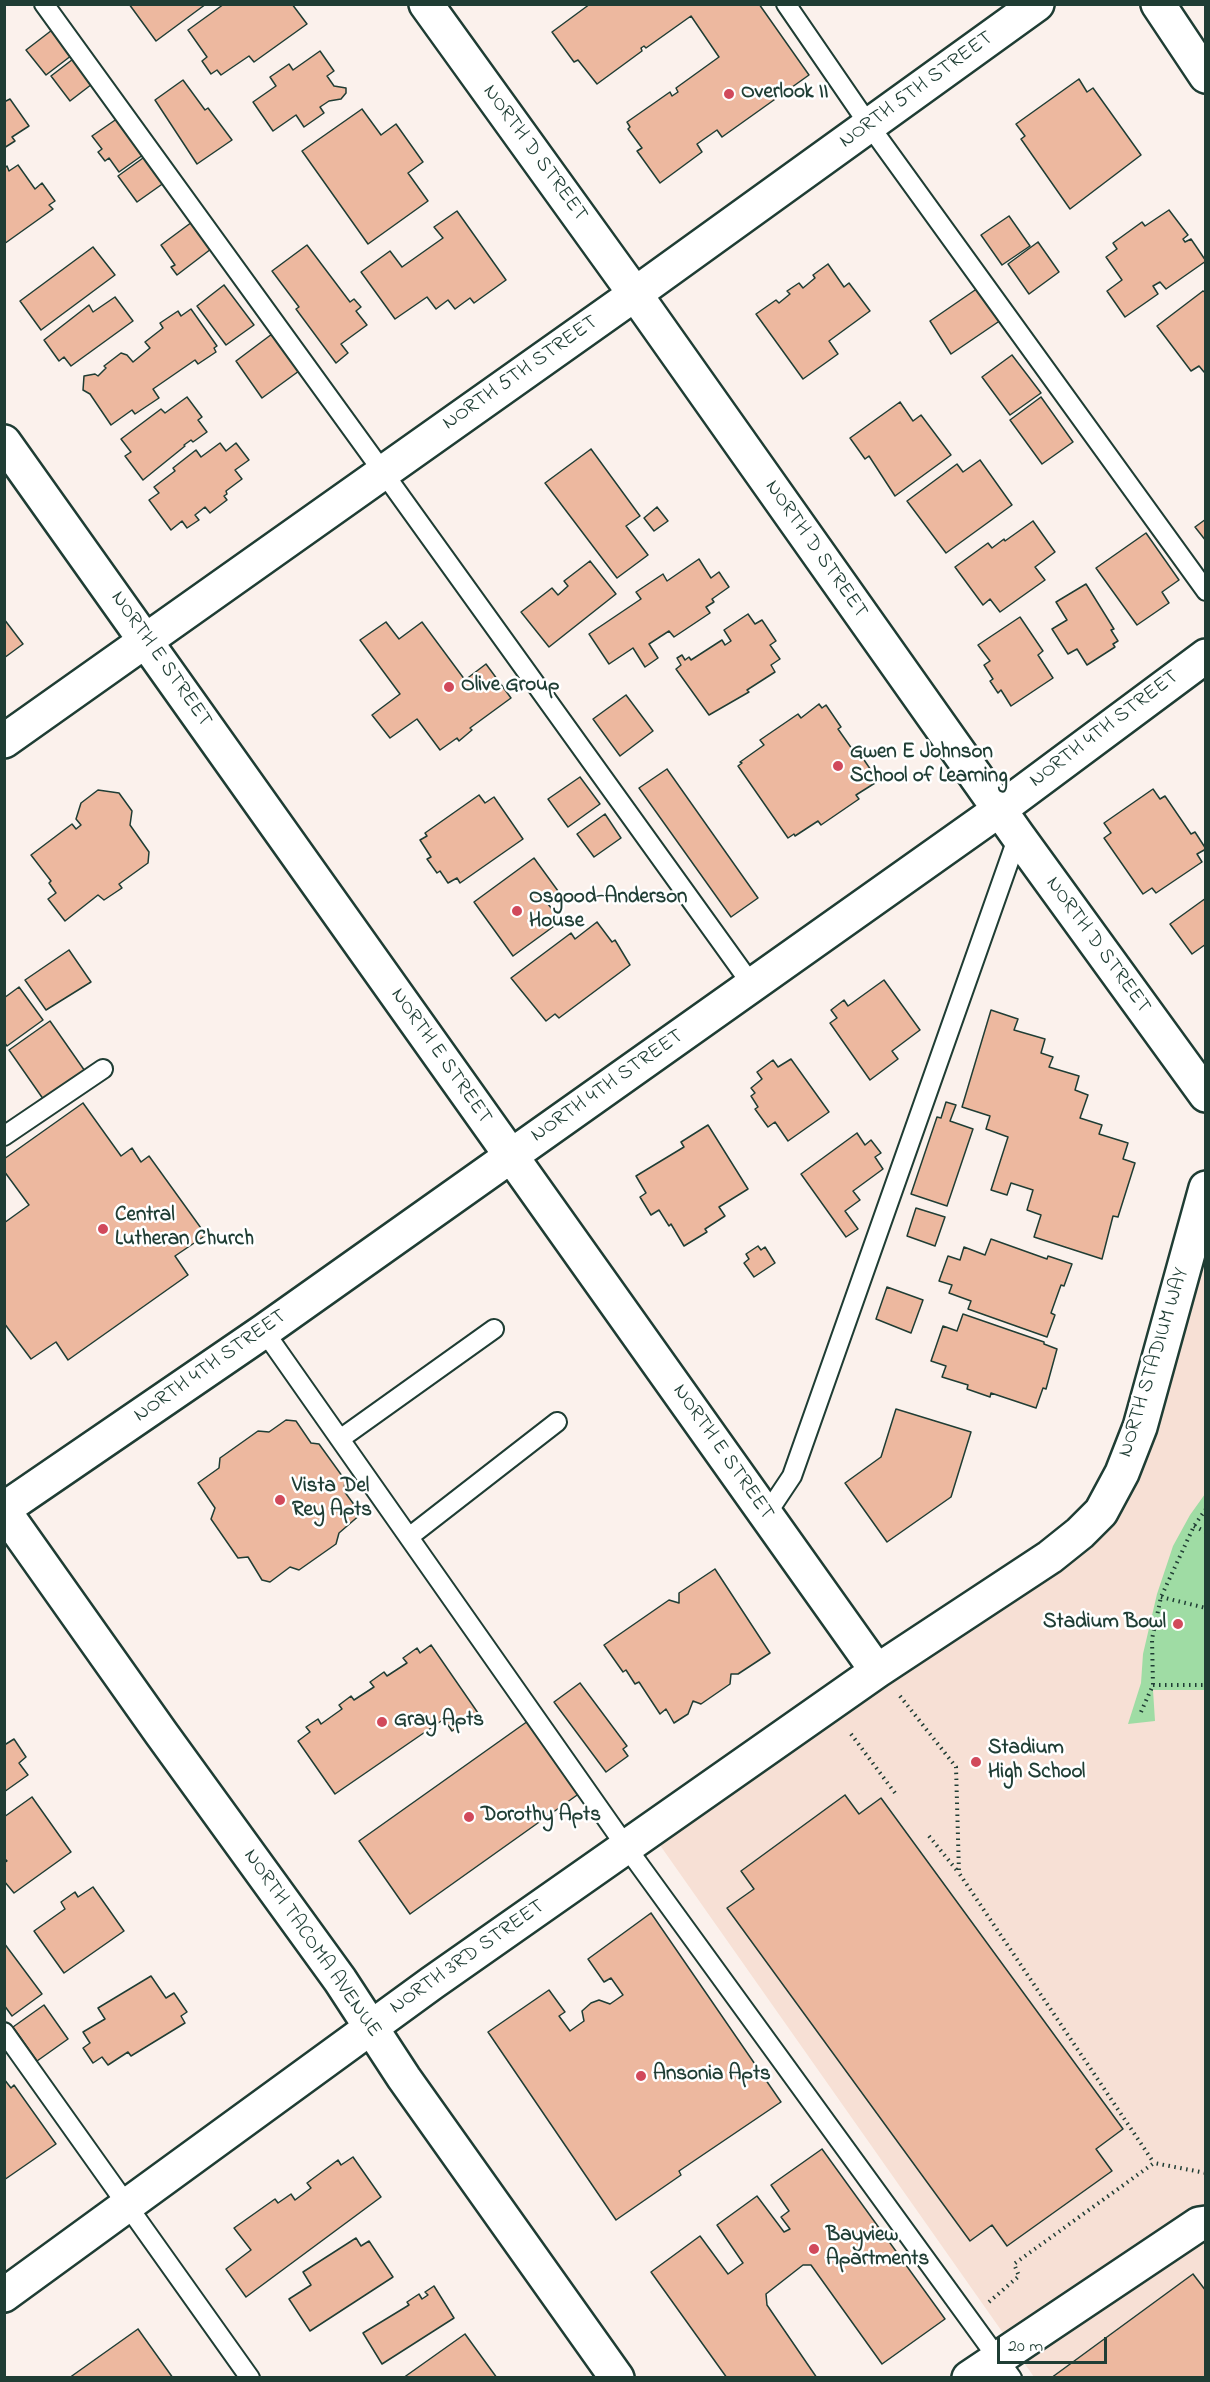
<!DOCTYPE html>
<html>
<head>
<meta charset="utf-8">
<style>
  body { margin:0 }
  #map { position:relative; width:1210px; height:2382px; overflow:hidden; background:#fbf1ec; font-family:"Indie Flower",sans-serif }
  canvas { display:block }
  .frame { position:absolute; inset:0; border:6px solid #1f3d34; pointer-events:none }
  .scale { position:absolute; left:997px; top:2337px; width:110px; height:27px; box-sizing:border-box; border:3px solid #1f3d34; border-top:0; padding-left:8px; font-size:18px; line-height:21px; white-space:nowrap; color:#1f3d34; -webkit-text-stroke:4px #fff; paint-order:stroke }
</style>
</head>
<body>
<div id="map">
<canvas width="1210" height="2382"></canvas>
<div class="frame"></div>
<div class="scale">20 m</div>
</div>
<script>
const context = document.querySelector('canvas').getContext('2d');
context.lineJoin = 'round';
function fill(path, color) { context.fillStyle = color; context.fill(path, 'evenodd'); }
const shape = rows => new Path2D(rows.map(r => 'M' + r).join(''));
function strokePath(path, color, width, dash) { context.strokeStyle = color; context.lineWidth = width; context.lineCap = dash ? 'butt' : 'round'; context.setLineDash(dash || []); context.stroke(path); }
function label(font, color, halo, rows, align = 'center') {
  context.font = font + ' "Indie Flower",sans-serif'; context.lineWidth = 5; context.setLineDash([]); context.textBaseline = 'middle'; context.strokeStyle = halo; context.fillStyle = color; for (const [text, x, y, turn = 0] of rows) {
    context.save(); context.translate(x, y); context.rotate((+turn || 0) * Math.PI / 180); context.textAlign = isNaN(turn) ? turn : align; if (halo) context.strokeText(text, 0, 0); context.fillText(text, 0, 0); context.restore();
  }
}
const built = shape([
  [1205,1188,1205,2377,1034,2377,650,1831,1101,1512]
]);
const green = shape([
  [1205,1494,1205,1690,1153,1690,1155,1721,1128,1724,1141,1683,1143,1654,1157,1594,1173,1546,1190,1515]
]);
const building = shape([
  [129,4,206,4,156,41,129,4],
  [224,4,292,4,307,24,254,62,249,56,221,75,217,70,211,74,202,61,207,57,188,30,224,4],
  [590,4,759,4,809,75,722,137,717,130,697,144,702,152,660,183,637,151,642,148,628,129,630,127,627,122,670,92,672,96,678,92,676,88,719,57,691,16,646,48,644,46,641,48,642,51,597,84,578,60,574,62,552,32,590,4],
  [56,27,76,52,46,75,26,50,56,27],
  [320,51,334,71,327,76,334,86,346,88,346,93,341,99,329,101,320,107,324,113,304,127,296,115,273,131,253,102,276,86,270,77,289,64,293,70,320,51],
  [77,56,96,81,70,101,51,76,77,56],
  [1079,79,1087,92,1093,88,1141,155,1070,209,1021,139,1025,136,1016,124,1079,79],
  [183,80,205,110,208,108,232,140,197,164,155,100,183,80],
  [10,99,29,126,12,137,15,141,4,148,4,102,10,99],
  [362,109,381,135,396,124,423,162,408,173,428,201,368,244,302,151,362,109],
  [121,116,147,152,119,172,109,158,105,161,98,152,102,149,92,136,121,116],
  [150,153,168,180,137,202,118,176,150,153],
  [18,165,35,189,42,183,55,201,49,205,53,209,4,244,4,168,7,166,9,171,18,165],
  [1169,210,1188,235,1183,239,1185,242,1191,239,1206,261,1166,289,1160,282,1153,286,1158,294,1125,317,1107,291,1122,280,1106,257,1117,249,1113,243,1142,222,1145,226,1169,210],
  [457,211,506,280,474,303,470,298,455,309,448,300,436,309,427,297,395,319,361,272,390,251,402,267,443,238,434,227,457,211],
  [1009,216,1030,246,1002,265,981,235,1009,216],
  [192,222,211,249,177,275,171,267,175,265,161,245,192,222],
  [1038,242,1059,272,1029,294,1008,264,1038,242],
  [307,245,350,302,354,299,361,307,356,311,367,325,341,344,348,353,336,363,296,309,299,307,272,271,307,245],
  [93,247,115,275,41,330,20,301,93,247],
  [828,264,844,287,849,283,870,311,829,341,838,354,803,379,756,314,776,300,779,303,790,294,787,291,799,283,803,288,815,278,813,275,828,264],
  [224,285,254,325,226,345,197,306,224,285],
  [978,288,1001,320,951,354,930,321,978,288],
  [1203,291,1206,293,1206,371,1204,372,1199,366,1191,371,1157,326,1203,291],
  [115,297,133,321,71,366,64,357,59,361,44,340,89,305,93,312,115,297],
  [191,309,217,346,214,348,216,352,198,364,195,360,153,389,159,398,135,414,132,410,111,425,90,394,83,390,84,376,95,374,98,376,106,368,104,366,121,353,127,355,133,362,150,348,145,342,163,328,160,323,178,311,181,316,191,309],
  [272,334,299,371,262,398,236,361,272,334],
  [1012,355,1041,393,1010,415,982,377,1012,355],
  [187,397,202,417,198,420,207,432,193,442,191,440,184,445,185,446,143,480,125,456,131,452,121,439,161,409,165,413,187,397],
  [1041,397,1073,442,1042,464,1010,420,1041,397],
  [900,402,913,421,921,415,951,455,895,496,869,456,865,459,850,438,900,402],
  [220,443,226,451,236,443,249,460,235,470,242,479,226,491,227,494,224,496,227,500,210,513,205,507,195,515,199,520,187,528,182,521,171,530,149,500,159,493,154,487,175,471,173,468,196,450,201,457,220,443],
  [591,449,640,516,626,526,648,555,617,578,545,483,591,449],
  [980,460,1012,505,946,553,907,501,957,464,963,472,980,460],
  [657,507,668,521,654,531,644,518,657,507],
  [1206,519,1206,541,1195,527,1206,519],
  [1033,521,1055,552,1035,567,1045,580,1000,612,990,599,983,605,955,567,988,543,992,548,1004,539,1005,541,1033,521],
  [1146,533,1179,580,1162,592,1169,603,1137,625,1096,568,1146,533],
  [699,559,711,578,719,572,729,587,712,599,714,602,706,607,710,613,674,637,669,631,649,644,658,658,645,667,633,648,609,664,589,634,641,599,636,592,663,574,667,581,699,559],
  [590,561,616,594,549,647,521,612,552,588,558,595,568,586,564,581,590,561],
  [1086,584,1114,629,1111,630,1118,641,1113,644,1115,647,1087,665,1077,649,1068,654,1052,629,1067,620,1056,602,1086,584],
  [748,614,755,624,762,620,776,641,770,645,780,659,771,665,775,672,747,690,749,692,709,715,676,669,681,665,677,658,682,655,685,660,689,657,691,660,722,640,725,645,731,641,724,630,748,614],
  [1020,617,1043,651,1038,655,1053,678,1011,706,1001,690,998,693,990,681,993,679,984,665,990,661,978,645,1020,617],
  [4,619,23,644,4,658,4,619],
  [386,622,399,639,422,622,465,680,486,664,511,698,470,728,472,730,459,741,457,738,440,750,417,719,390,738,372,715,400,694,360,640,386,622],
  [626,695,653,731,620,756,593,719,626,695],
  [819,704,822,708,826,705,841,727,838,729,857,756,860,754,875,776,872,778,875,783,856,795,859,799,821,825,818,821,795,836,794,834,788,838,738,766,742,763,740,762,764,745,760,740,798,714,801,718,819,704],
  [667,769,758,898,731,917,639,788,667,769],
  [580,777,600,804,568,827,548,799,580,777],
  [1153,789,1160,799,1165,796,1191,834,1195,832,1206,849,1197,854,1202,862,1156,893,1152,888,1143,894,1104,838,1111,833,1104,823,1153,789],
  [98,790,119,793,132,811,130,825,149,852,148,863,119,884,122,888,104,900,98,895,65,921,48,899,56,893,49,883,51,881,31,855,72,824,76,829,81,825,76,819,81,803,98,790],
  [479,795,485,803,494,797,523,839,460,883,457,878,448,883,440,871,437,873,427,859,431,857,420,840,427,836,425,833,479,795],
  [605,814,621,838,594,857,577,834,605,814],
  [534,858,558,891,545,900,561,921,513,956,474,902,534,858],
  [1206,898,1206,944,1192,954,1170,924,1206,898],
  [597,922,612,942,615,940,630,965,559,1018,555,1014,546,1021,511,978,571,933,575,939,597,922],
  [69,950,91,982,46,1010,25,980,69,950],
  [884,980,920,1030,892,1051,898,1059,870,1080,830,1023,837,1018,831,1010,844,1000,848,1006,884,980],
  [19,987,43,1020,7,1046,4,1042,4,998,19,987],
  [991,1010,1018,1019,1014,1030,1045,1039,1041,1053,1053,1057,1049,1067,1079,1076,1075,1090,1088,1095,1080,1118,1102,1125,1099,1134,1128,1143,1123,1159,1135,1163,1118,1217,1113,1216,1102,1259,1034,1237,1041,1215,1027,1210,1033,1190,1011,1183,1007,1195,991,1190,1008,1137,986,1129,990,1116,962,1107,991,1010],
  [50,1021,87,1074,46,1103,9,1050,50,1021],
  [791,1059,829,1112,788,1141,775,1122,768,1127,755,1109,758,1107,751,1096,755,1093,751,1088,762,1079,757,1072,773,1060,778,1067,791,1059],
  [946,1102,956,1105,950,1121,973,1129,947,1206,911,1194,937,1117,941,1118,946,1102],
  [83,1103,121,1156,132,1148,141,1162,149,1156,206,1235,175,1256,188,1275,68,1360,56,1342,31,1359,4,1323,4,1223,29,1205,4,1171,4,1159,83,1103],
  [708,1125,748,1189,719,1207,725,1216,705,1229,707,1232,684,1246,671,1224,669,1226,659,1210,651,1215,640,1197,646,1193,636,1176,684,1147,681,1142,708,1125],
  [857,1133,865,1145,871,1140,881,1153,875,1157,883,1169,853,1191,860,1200,845,1211,858,1229,846,1237,801,1174,857,1133],
  [916,1208,945,1217,935,1246,907,1236,916,1208],
  [991,1239,1047,1259,1048,1256,1072,1264,1064,1286,1061,1285,1051,1313,1055,1315,1047,1337,968,1309,971,1301,949,1293,952,1285,939,1281,948,1256,960,1260,964,1247,985,1255,991,1239],
  [758,1246,761,1250,765,1247,775,1263,754,1277,744,1263,749,1259,746,1254,758,1246],
  [887,1287,923,1300,911,1333,876,1319,887,1287],
  [963,1314,1044,1342,1044,1344,1057,1349,1046,1389,1043,1388,1036,1408,991,1393,990,1397,967,1389,968,1385,942,1377,946,1366,931,1361,943,1326,957,1331,963,1314],
  [896,1409,971,1432,951,1497,887,1542,845,1483,881,1457,896,1409],
  [286,1420,296,1421,311,1443,319,1444,345,1480,344,1491,361,1514,339,1533,336,1544,299,1570,290,1567,270,1582,262,1580,248,1557,238,1558,211,1519,215,1508,198,1483,219,1468,220,1458,258,1431,269,1432,286,1420],
  [715,1569,770,1653,738,1674,731,1674,730,1684,701,1704,693,1701,688,1714,674,1723,666,1709,660,1714,639,1682,635,1684,626,1670,623,1672,604,1645,669,1600,679,1603,679,1593,715,1569],
  [431,1645,478,1713,452,1731,444,1719,335,1794,298,1741,310,1732,306,1727,318,1719,321,1724,342,1709,339,1705,351,1696,354,1700,374,1687,370,1682,384,1672,387,1676,407,1663,403,1658,417,1648,420,1653,431,1645],
  [580,1683,627,1746,623,1749,628,1756,606,1772,554,1702,580,1683],
  [528,1721,580,1793,410,1914,359,1841,528,1721],
  [14,1739,26,1757,19,1763,28,1775,4,1792,4,1742,6,1744,14,1739],
  [845,1795,859,1814,881,1798,1123,2129,1096,2149,1112,2171,1007,2246,992,2225,970,2241,727,1908,754,1889,741,1871,845,1795],
  [32,1797,71,1852,14,1893,4,1881,4,1863,7,1861,4,1858,4,1817,32,1797],
  [93,1887,124,1931,64,1973,34,1931,65,1909,61,1902,75,1892,78,1897,93,1887],
  [651,1913,781,2102,679,2171,681,2175,616,2220,488,2032,549,1990,565,2012,559,2016,570,2031,584,2021,582,2011,591,2003,599,2000,610,2004,623,1995,611,1978,604,1982,588,1959,651,1913],
  [4,1943,42,1994,12,2016,4,2005,4,1943],
  [151,1976,166,1998,174,1993,187,2012,181,2016,185,2023,131,2056,128,2052,108,2065,102,2057,93,2063,83,2048,90,2043,83,2032,105,2019,98,2008,151,1976],
  [44,2005,68,2039,37,2061,13,2027,44,2005],
  [4,2079,11,2088,14,2085,56,2144,4,2180,4,2079],
  [822,2149,945,2319,882,2364,811,2265,803,2265,766,2294,767,2305,817,2378,727,2378,651,2272,700,2236,728,2274,743,2263,717,2225,757,2196,784,2232,790,2229,781,2217,789,2211,771,2185,822,2149],
  [353,2157,381,2197,246,2297,226,2269,251,2250,234,2228,275,2199,278,2203,291,2194,295,2200,311,2188,307,2183,338,2160,341,2165,353,2157],
  [356,2238,361,2246,369,2241,393,2277,310,2331,289,2299,311,2285,303,2272,356,2238],
  [1193,2274,1206,2291,1206,2378,1051,2378,1193,2274],
  [434,2286,454,2318,382,2364,363,2333,409,2305,407,2302,419,2294,422,2299,428,2295,425,2292,434,2286],
  [138,2329,173,2378,69,2378,138,2329],
  [465,2334,497,2378,403,2378,465,2334]
]);
const path = shape([
  [1194,1526,1206,1532],
  [1161,1597,1206,1608],
  [1153,1685,1206,1685],
  [900,1696,956,1767,959,1873,1154,2163],
  [1141,1712,1153,1685,1152,1639,1161,1597,1194,1526,1206,1509],
  [851,1734,895,1793],
  [929,1836,959,1873],
  [989,2302,1019,2276,1014,2264,1154,2163,1206,2173]
]);
const lane = shape([
  [44,4,383,472,752,985],
  [786,4,869,125,1206,591],
  [4,1136,103,1069],
  [264,1331,627,1848,1012,2378],
  [340,1439,494,1329],
  [766,1515,792,1476,1018,836],
  [409,1537,557,1422],
  [4,2032,250,2378]
]);
const street = shape([
  [426,4,635,294,1018,836,1206,1095],
  [1158,4,1206,76],
  [4,442,877,1671],
  [4,741,635,294,1037,4],
  [4,1509,264,1331,999,810,1206,656],
  [4,2295,432,1983,877,1671,1050,1557,1080,1533,1101,1512,1122,1473,1140,1427,1206,1188],
  [969,2378,1199,2224,1206,2223]
]);
const secondary = shape([
  [4,1511,161,1733,340,1980,404,2078,617,2378]
]);
const markers = [
  [729,94,6,"#d1495b"],
  [449,687,6,"#d1495b"],
  [838,766,6,"#d1495b"],
  [517,911,6,"#d1495b"],
  [103,1229,6,"#d1495b"],
  [280,1500,6,"#d1495b"],
  [1178,1624,6,"#d1495b"],
  [382,1722,6,"#d1495b"],
  [976,1762,6,"#d1495b"],
  [469,1817,6,"#d1495b"],
  [641,2076,6,"#d1495b"],
  [814,2249,6,"#d1495b"]
];
const streetNames = [
  ["NORTH 5TH STREET",917,91,-36],
  ["NORTH D STREET",534,154,54],
  ["NORTH 5TH STREET",521,374,-35],
  ["NORTH D STREET",815,550,55],
  ["NORTH E STREET",160,660,55],
  ["NORTH 4TH STREET",1105,730,-37],
  ["NORTH D STREET",1097,946,54],
  ["NORTH E STREET",440,1057,55],
  ["NORTH 4TH STREET",608,1087,-35],
  ["NORTH STADIUM WAY",1155,1363,-73],
  ["NORTH 4TH STREET",211,1367,-35],
  ["NORTH E STREET",722,1453,55],
  ["NORTH TACOMA AVENUE",311,1944,55],
  ["NORTH 3RD STREET",468,1958,-35]
];
const poiNames = [
  ["Overlook II",741,94],
  ["Olive Group",461,687],
  ["Gwen E Johnson",850,754],
  ["School of Learning",850,778],
  ["Osgood-Anderson",529,899],
  ["House",529,923],
  ["Central",115,1217],
  ["Lutheran Church",115,1241],
  ["Vista Del",292,1488],
  ["Rey Apts",292,1512],
  ["Stadium Bowl",1166,1624,"right"],
  ["Gray Apts",394,1722],
  ["Stadium",988,1750],
  ["High School",988,1774],
  ["Dorothy Apts",481,1817],
  ["Ansonia Apts",653,2076],
  ["Bayview",826,2237],
  ["Apartments",826,2261]
];
fill(built, '#f7e0d5');
fill(green, '#9fdca4');
fill(building, '#edb89f');
strokePath(building, '#1f3d34', 1.5);
strokePath(lane, '#1f3d34', 22);
strokePath(street, '#1f3d34', 38);
strokePath(secondary, '#1f3d34', 38);
strokePath(path, '#1f3d34', 4, [1.5, 4.5]);
strokePath(lane, '#fff', 18);
strokePath(street, '#fff', 33);
strokePath(secondary, '#fff', 33);
for (const [x, y, r, color] of markers) { const dot = new Path2D(); dot.arc(x, y, r, 0, 2 * Math.PI); context.fillStyle = color; context.fill(dot); strokePath(dot, '#fff', 2); }
label('21px', '#1f3d34', '#fff', streetNames);
label('bold 21px', '#1f3d34', '#fff', poiNames, 'left');
</script>
</body>
</html>
